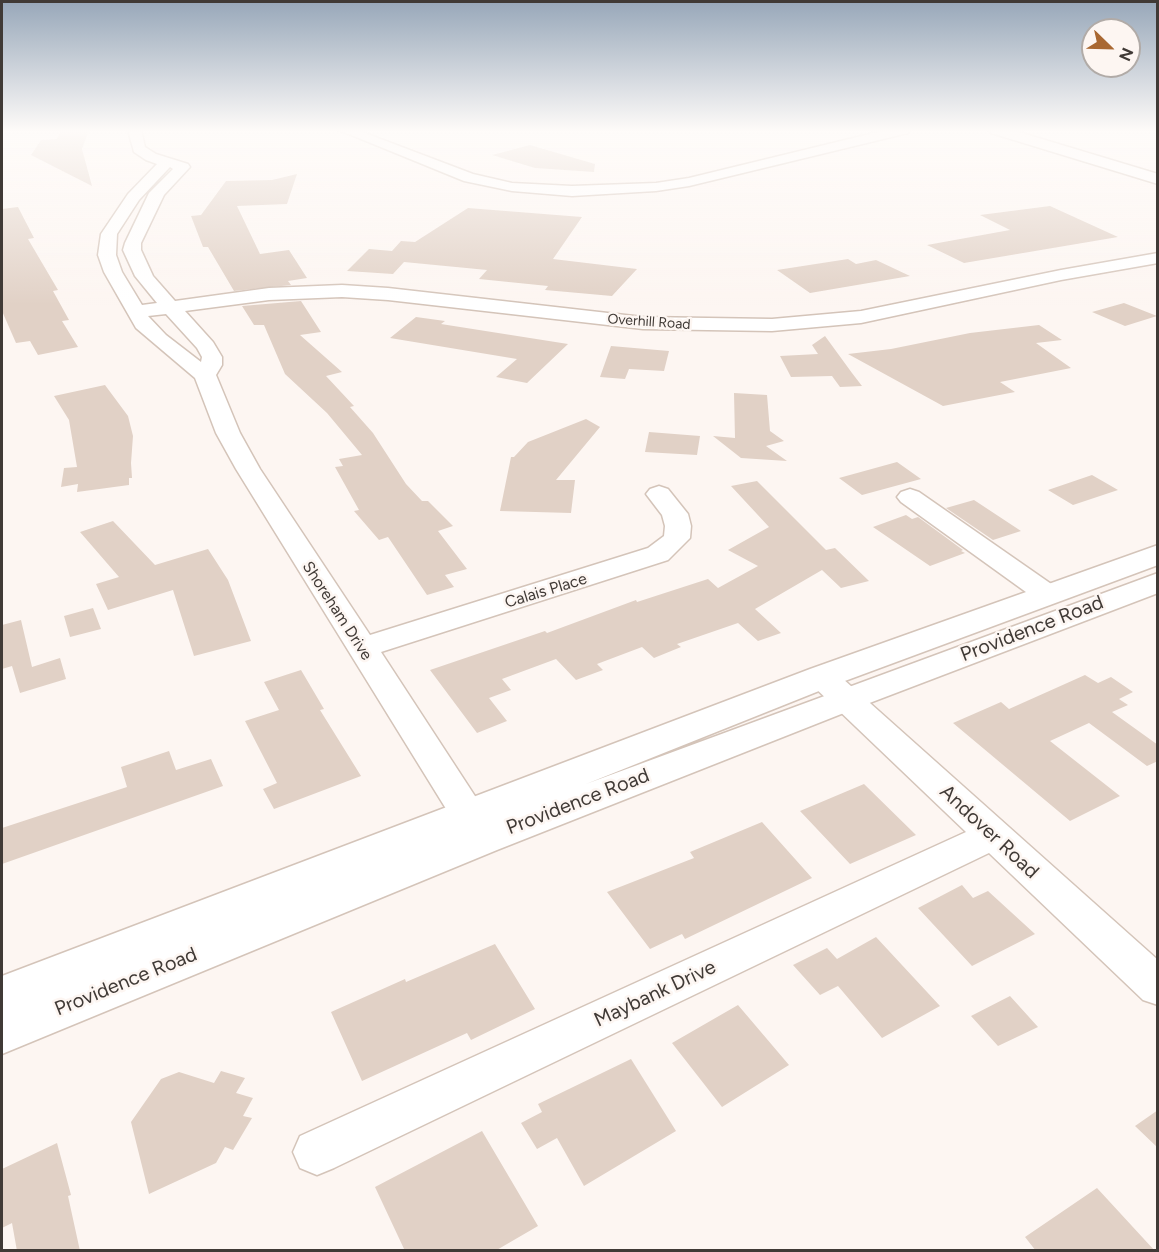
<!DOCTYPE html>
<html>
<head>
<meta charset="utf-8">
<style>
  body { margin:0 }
  #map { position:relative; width:1159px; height:1252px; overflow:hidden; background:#fdf6f2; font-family:Figtree,sans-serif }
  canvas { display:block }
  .frame { position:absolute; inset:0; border:3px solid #403a36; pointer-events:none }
  .north { position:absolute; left:1081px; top:18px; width:60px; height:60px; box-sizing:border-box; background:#fdf6f2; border:2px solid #b1aba7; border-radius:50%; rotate:113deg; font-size:16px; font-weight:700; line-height:24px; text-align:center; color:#403a36 }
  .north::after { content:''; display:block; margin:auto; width:21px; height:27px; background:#a96832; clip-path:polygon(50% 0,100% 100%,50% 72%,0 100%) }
</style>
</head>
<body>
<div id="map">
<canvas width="1159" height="1252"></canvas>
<div class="frame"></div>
<div class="north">N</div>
</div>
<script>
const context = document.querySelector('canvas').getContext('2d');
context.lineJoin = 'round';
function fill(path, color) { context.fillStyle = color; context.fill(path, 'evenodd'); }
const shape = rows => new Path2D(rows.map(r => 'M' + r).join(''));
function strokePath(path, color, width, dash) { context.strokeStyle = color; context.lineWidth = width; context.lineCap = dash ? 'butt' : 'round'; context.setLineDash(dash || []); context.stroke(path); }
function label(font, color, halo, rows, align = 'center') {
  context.font = font + ' Figtree,sans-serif'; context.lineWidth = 5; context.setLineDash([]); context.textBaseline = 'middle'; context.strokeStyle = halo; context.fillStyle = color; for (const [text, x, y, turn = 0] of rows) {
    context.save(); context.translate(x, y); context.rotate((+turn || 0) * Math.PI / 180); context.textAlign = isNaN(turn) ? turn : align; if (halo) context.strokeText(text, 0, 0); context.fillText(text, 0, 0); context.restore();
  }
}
const building = shape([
  [61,130,89,130,82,149,92,186,31,155,41,140,57,139],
  [530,145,595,164,594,172,535,168,492,155],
  [297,174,287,204,237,206,260,254,289,250,307,278,288,281,291,285,234,291,208,247,203,247,191,216,201,215,226,181,272,180],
  [1050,206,1118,237,964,263,927,245,1010,230,980,215],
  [18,207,34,238,28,239,58,290,53,291,69,320,62,321,78,347,38,355,30,341,16,343,2,311,2,209],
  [468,208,582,217,553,259,637,269,612,296,545,290,548,286,479,279,487,270,404,262,393,274,347,271,369,249,392,251,401,241,415,242],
  [848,259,856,264,876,260,910,276,810,293,777,270],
  [301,301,321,332,300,335,342,372,326,376,354,406,350,407,373,433,406,484,422,501,428,501,453,526,438,531,467,569,445,575,454,587,427,595,388,537,379,540,354,511,359,510,335,467,343,466,339,459,362,455,327,413,285,374,264,325,254,325,242,306],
  [1124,303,1157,316,1125,326,1092,312],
  [416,317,445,321,441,324,568,344,527,383,496,377,517,359,390,338],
  [1039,325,1062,340,1036,343,1071,368,1000,382,1015,392,943,406,848,354,891,349,970,333],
  [825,336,852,373,862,386,840,387,832,376,791,377,780,356,818,354,812,345],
  [611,346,669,351,664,371,629,369,625,379,600,377],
  [105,385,128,416,133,436,131,463,132,478,129,478,129,485,77,492,78,484,61,487,64,468,77,467,69,420,54,396],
  [734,393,767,395,770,431,784,441,766,446,787,461,741,458,713,436,735,438],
  [586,419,600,427,556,480,575,480,571,513,500,511,511,457,514,457,528,442],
  [649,432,700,436,697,455,645,452],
  [897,462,921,479,862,495,839,478],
  [1092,475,1118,490,1073,505,1048,490],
  [757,481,826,550,835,548,869,581,841,588,822,570,755,609,781,633,758,641,738,623,677,644,681,647,654,658,642,647,597,664,603,670,576,680,556,659,502,679,511,690,489,698,507,721,477,733,430,670,545,631,547,633,636,600,637,602,708,579,718,588,758,566,728,550,769,527,731,486],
  [974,500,1021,531,993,540,946,508],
  [906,515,912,519,918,517,963,550,961,551,965,553,930,566,873,527],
  [113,521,155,565,208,549,228,580,251,641,194,656,173,590,108,610,96,584,119,577,80,532],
  [93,608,101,629,70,637,64,616],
  [21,620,32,667,60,658,66,679,20,693,12,666,2,669,2,625],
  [301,670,324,709,320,710,361,776,274,809,263,789,277,783,245,721,279,710,264,682],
  [1085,675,1098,683,1111,677,1133,692,1119,699,1128,705,1112,712,1158,745,1158,761,1147,766,1089,723,1050,741,1120,796,1070,821,953,723,1001,702,1009,709],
  [169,751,176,770,211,759,223,786,2,864,2,828,127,787,121,767],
  [864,784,916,835,850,864,800,811],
  [762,822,812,878,685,939,682,934,650,949,607,892,694,858,690,852],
  [962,885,973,898,988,891,1035,934,972,966,918,908],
  [876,937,940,1006,882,1038,838,986,820,995,793,965,827,948,837,959],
  [495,944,535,1009,471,1040,467,1033,362,1081,331,1012,405,979,406,982],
  [1010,996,1038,1027,998,1046,971,1016],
  [738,1005,789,1065,722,1107,672,1043],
  [631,1059,676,1131,584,1186,557,1138,537,1149,521,1123,542,1112,538,1104],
  [221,1071,245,1078,236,1093,253,1098,243,1116,252,1118,233,1150,225,1147,216,1163,149,1194,131,1122,161,1079,179,1072,214,1083],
  [1158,1110,1158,1148,1135,1126],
  [482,1131,538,1226,495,1251,405,1251,375,1187],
  [57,1143,71,1195,68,1196,80,1251,17,1251,12,1223,2,1228,2,1169],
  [1097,1188,1155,1251,1036,1251,1025,1237]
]);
const minor = shape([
  [128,130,141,130,145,147,156,154,188,164,190,167,164,195,141,243,141,250,153,276,175,301,269,288,342,285,388,288,643,317,772,319,861,311,1061,270,1158,253,1158,263,1061,280,861,323,772,331,643,329,388,300,342,297,269,300,185,311,213,342,222,357,222,365,216,375,240,433,260,469,370,635,648,548,664,536,665,526,662,515,646,494,650,489,659,486,668,489,688,514,691,526,690,538,668,560,381,652,501,836,495,846,482,850,469,846,236,469,216,433,195,378,136,328,104,272,98,255,101,234,128,194,157,164,146,160,134,152,128,130],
  [170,167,173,169,149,193,125,243,123,250,135,276,157,303,142,305,122,272,116,255,117,234,139,200,170,167],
  [166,314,197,348,202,357,201,362,166,335,148,316,166,314],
  [339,130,357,130,473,174,512,183,572,186,656,183,689,178,886,130,909,130,908,133,689,186,656,191,572,196,512,191,464,181,339,130],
  [910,489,919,492,1057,588,1061,594,1057,600,1047,603,1037,600,901,502,897,497,901,492,910,489],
  [822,667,833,670,1158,960,1158,1005,1143,1000,989,853,334,1168,317,1175,300,1168,293,1152,300,1136,966,832,811,684,806,677,811,670,822,667]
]);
const major = shape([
  [989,130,1012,130,1158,174,1158,184,991,133,989,130],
  [1158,545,1158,565,834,685,586,784,1158,573,1158,593,859,707,497,850,2,1054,2,976,810,669,1158,545]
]);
const farStreetnames = [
  ["Overhill Road",649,322,4]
];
const streetNames = [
  ["Calais Place",546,591,-17],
  ["Shoreham Drive",337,611,57]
];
const nearStreetnames = [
  ["Providence Road",1032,629,-21],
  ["Providence Road",578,802,-21],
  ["Andover Road",989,832,43],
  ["Providence Road",126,982,-22],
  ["Maybank Drive",655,994,-25]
];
fill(building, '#e1d1c6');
strokePath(minor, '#d4c4b9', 3);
strokePath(major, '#d4c4b9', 3);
fill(minor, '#fff');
fill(major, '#fff');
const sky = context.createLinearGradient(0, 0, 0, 305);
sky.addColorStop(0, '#97a7b9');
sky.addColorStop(0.43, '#fefbf9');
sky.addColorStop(1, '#fefbf900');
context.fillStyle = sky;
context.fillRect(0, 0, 1159, 305);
label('14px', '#403a36', '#fdf6f2', farStreetnames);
label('16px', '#403a36', '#fdf6f2', streetNames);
label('20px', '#403a36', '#fdf6f2', nearStreetnames);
</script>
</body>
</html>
